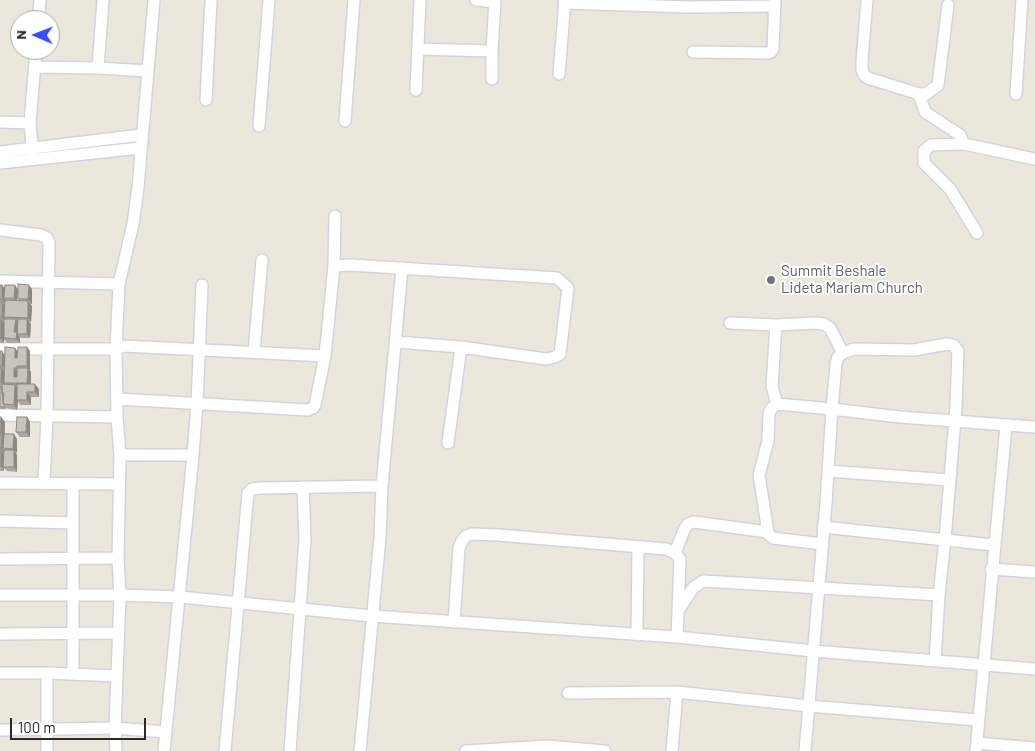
<!DOCTYPE html>
<html>
<head>
<meta charset="utf-8">
<style>
  body { margin:0 }
  #map { position:relative; width:1035px; height:751px; overflow:hidden; background:#ece7db; font-family:Barlow,sans-serif }
  canvas { display:block }
  .north { position:absolute; left:10px; top:10px; width:50px; height:50px; box-sizing:border-box; background:#fff; border:1px solid #aaa; border-radius:50%; rotate:271deg; font-size:14px; font-weight:700; line-height:20px; text-align:center; color:#2a2a2a }
  .north::after { content:''; display:block; margin:auto; width:18px; height:22px; background:#394bfc; clip-path:polygon(50% 0,100% 100%,50% 72%,0 100%) }
  .scale { position:absolute; left:10px; top:718px; width:136px; height:22px; box-sizing:border-box; border:2px solid #2a2a2a; border-top:0; padding-left:6px; font-size:15px; line-height:18px; white-space:nowrap; color:#2a2a2a; -webkit-text-stroke:4px #fff; paint-order:stroke }
</style>
</head>
<body>
<div id="map">
<canvas width="1035" height="751"></canvas>
<div class="north">N</div>
<div class="scale">100 m</div>
</div>
<script>
const context = document.querySelector('canvas').getContext('2d');
context.lineJoin = 'round';
const shape = rows => new Path2D(rows.map(r => 'M' + r).join(''));
function strokePath(path, color, width, dash) { context.strokeStyle = color; context.lineWidth = width; context.lineCap = dash ? 'butt' : 'round'; context.setLineDash(dash || []); context.stroke(path); }
function fill(path, color) { context.fillStyle = color; context.fill(path, 'evenodd'); }
function label(font, color, halo, rows, align = 'center') {
  context.font = font + ' Barlow,sans-serif'; context.lineWidth = 4; context.setLineDash([]); context.textBaseline = 'middle'; context.strokeStyle = halo; context.fillStyle = color; for (const [text, x, y, turn = 0] of rows) {
    context.save(); context.translate(x, y); context.rotate((+turn || 0) * Math.PI / 180); context.textAlign = isNaN(turn) ? turn : align; if (halo) context.strokeText(text, 0, 0); context.fillText(text, 0, 0); context.restore();
  }
}
const street = shape([
  [476,0,495,2],
  [867,0,862,61,862,70,864,75,868,78,919,94,926,94,938,85,948,5],
  [564,3,689,7,775,6],
  [38,20,40,0],
  [418,49,492,51],
  [693,52,768,53,771,52,773,49,775,0],
  [35,67,98,68,147,71],
  [98,68,103,0],
  [559,74,565,0],
  [492,79,492,51,495,0],
  [416,90,420,0],
  [919,94,925,112,960,135,964,144],
  [1016,94,1022,0],
  [206,100,211,0],
  [345,121,354,0],
  [0,122,30,123],
  [259,126,269,0],
  [0,152,141,135],
  [33,155,30,123,36,50],
  [0,163,140,148],
  [0,230,41,235,47,238,49,243,47,416,44,483],
  [977,233,950,189,924,163,924,151,931,145,964,144,1035,159],
  [334,266,335,216],
  [0,281,119,284,116,349,117,417,120,455,118,558,120,595,115,728,116,751],
  [119,284,133,224,138,188,154,0],
  [730,323,776,325,816,323,824,324,830,328,843,353],
  [776,325,772,386,777,404],
  [0,349,116,349,124,346,325,356],
  [254,352,262,260],
  [118,399,308,410,313,408,315,405,325,356,334,266,351,265,557,278,568,288,560,354,555,357,546,359,461,347,396,342],
  [0,415,117,417],
  [448,443,461,347],
  [120,455,193,455],
  [828,471,950,480],
  [0,483,119,484],
  [73,484,73,674],
  [0,521,73,523],
  [823,527,993,545],
  [822,544,773,538,770,536,768,532,759,475,768,441,769,414,771,409,777,404,832,409,900,417,1035,427],
  [675,553,684,530,688,524,694,522,768,532],
  [0,559,118,558],
  [991,569,1035,572],
  [0,595,120,595,180,597,372,616,677,637,814,651,1035,669],
  [678,611,693,588,703,581,939,595],
  [454,622,459,548,462,541,466,536,472,534,498,535,666,549,675,553,680,559,677,637],
  [0,634,118,633],
  [637,635,638,548],
  [0,673,47,673,117,676],
  [568,693,677,692,809,706,978,720],
  [0,730,115,728,166,732],
  [977,743,1035,748],
  [47,751,47,673],
  [164,751,193,455,197,404,202,285],
  [225,751,248,493,252,489,260,488,382,486],
  [290,751,305,539,303,487],
  [360,751,380,537,382,486,402,268],
  [466,751,547,746,605,751],
  [672,751,677,692],
  [805,751,826,503,832,409,836,364,838,357,843,353,854,349,914,350,947,344,953,345,958,351,956,406,945,539,939,595,935,661],
  [976,751,1006,426]
]);
const wall = shape([
  [0,285,17,301,19,301,18,299,32,289,32,304,30,304,32,306,31,322,29,322,31,324,30,338,21,338,18,334,20,337,20,343,7,343,4,339,4,343,0,343],
  [15,348,17,351,30,351,30,371,31,372,31,384,39,389,39,397,31,397,31,405,20,405,18,401,17,410,6,408,6,409,0,409,0,351,2,351,4,355],
  [0,417,5,422,5,434,17,439,16,453,17,455,17,472,7,471,4,468,4,471,0,471],
  [27,417,30,422,30,437,20,437,16,432]
]);
const shadedWall = shape([
  [2,285,6,290,4,298,5,300,5,304,2,300],
  [15,285,18,290,17,303,14,298],
  [29,285,32,289,32,304,28,299],
  [28,301,32,306,31,322,28,318],
  [2,302,5,307,5,322,2,317],
  [1,319,5,324,4,343,1,338],
  [16,319,20,324,18,335,20,337,20,343,16,339,14,332],
  [27,319,31,324,30,338,27,334],
  [27,347,30,351,30,371,27,366],
  [15,348,18,352,18,362,15,358],
  [2,351,5,356,5,370,2,366],
  [2,368,5,373,4,383,5,387,1,382],
  [14,368,18,372,17,382,14,377],
  [28,368,31,372,31,388,27,383],
  [35,384,39,389,39,397,35,392],
  [15,385,18,390,17,400,18,401,17,410,14,405],
  [27,392,31,397,31,405,27,400],
  [1,417,5,422,4,437,1,432],
  [27,417,30,422,30,437,26,432],
  [2,434,5,439,3,448,4,450,4,454,1,449],
  [14,434,17,439,17,453,13,449],
  [14,450,17,455,17,472,14,467],
  [1,451,5,456,3,467,4,468,4,471,1,466]
]);
const building = shape([
  [18,284,29,285,28,299,18,299,18,284],
  [0,285,2,285,2,300,0,299,0,285],
  [5,285,15,285,14,298,4,298,5,285],
  [5,300,28,301,28,318,4,317,5,300],
  [0,302,2,302,2,317,0,317,0,302],
  [0,319,1,319,1,338,0,338,0,319],
  [4,319,16,319,14,332,17,332,16,339,4,338,4,319],
  [18,319,27,319,27,334,17,334,18,319],
  [5,347,15,348,15,358,17,358,18,347,27,347,27,366,17,366,17,368,14,368,14,377,17,377,17,368,28,368,27,383,4,383,5,347],
  [0,351,2,351,2,366,0,366,0,351],
  [0,368,2,368,1,382,0,382,0,368],
  [2,384,15,385,14,405,3,404,4,393,2,393,2,384],
  [17,384,35,384,35,392,27,392,27,400,17,400,17,384],
  [0,387,2,387,3,403,5,407,0,407,0,387],
  [0,417,1,417,1,432,0,432,0,417],
  [17,417,27,417,26,432,16,432,17,417],
  [0,434,2,434,1,449,0,449,0,434],
  [4,434,14,434,13,449,3,448,4,434],
  [4,450,14,450,14,467,3,467,4,450],
  [0,451,1,451,1,466,0,466,0,451]
]);
const markers = [
  [771,280,5,"#6b7280"]
];
const worshipNames = [
  ["Summit Beshale",781,271],
  ["Lideta Mariam Church",781,288]
];
strokePath(street, '#d1d3e3', 14);
strokePath(street, '#fff', 11);
fill(wall, '#aca8a1');
fill(shadedWall, '#8c8883');
fill(building, '#c8c3bb');
strokePath(building, '#8c8883', 1);
for (const [x, y, r, color] of markers) { const dot = new Path2D(); dot.arc(x, y, r, 0, 2 * Math.PI); context.fillStyle = color; context.fill(dot); strokePath(dot, '#fff', 2); }
label('15px', '#5b616d', '#fff', worshipNames, 'left');
</script>
</body>
</html>
